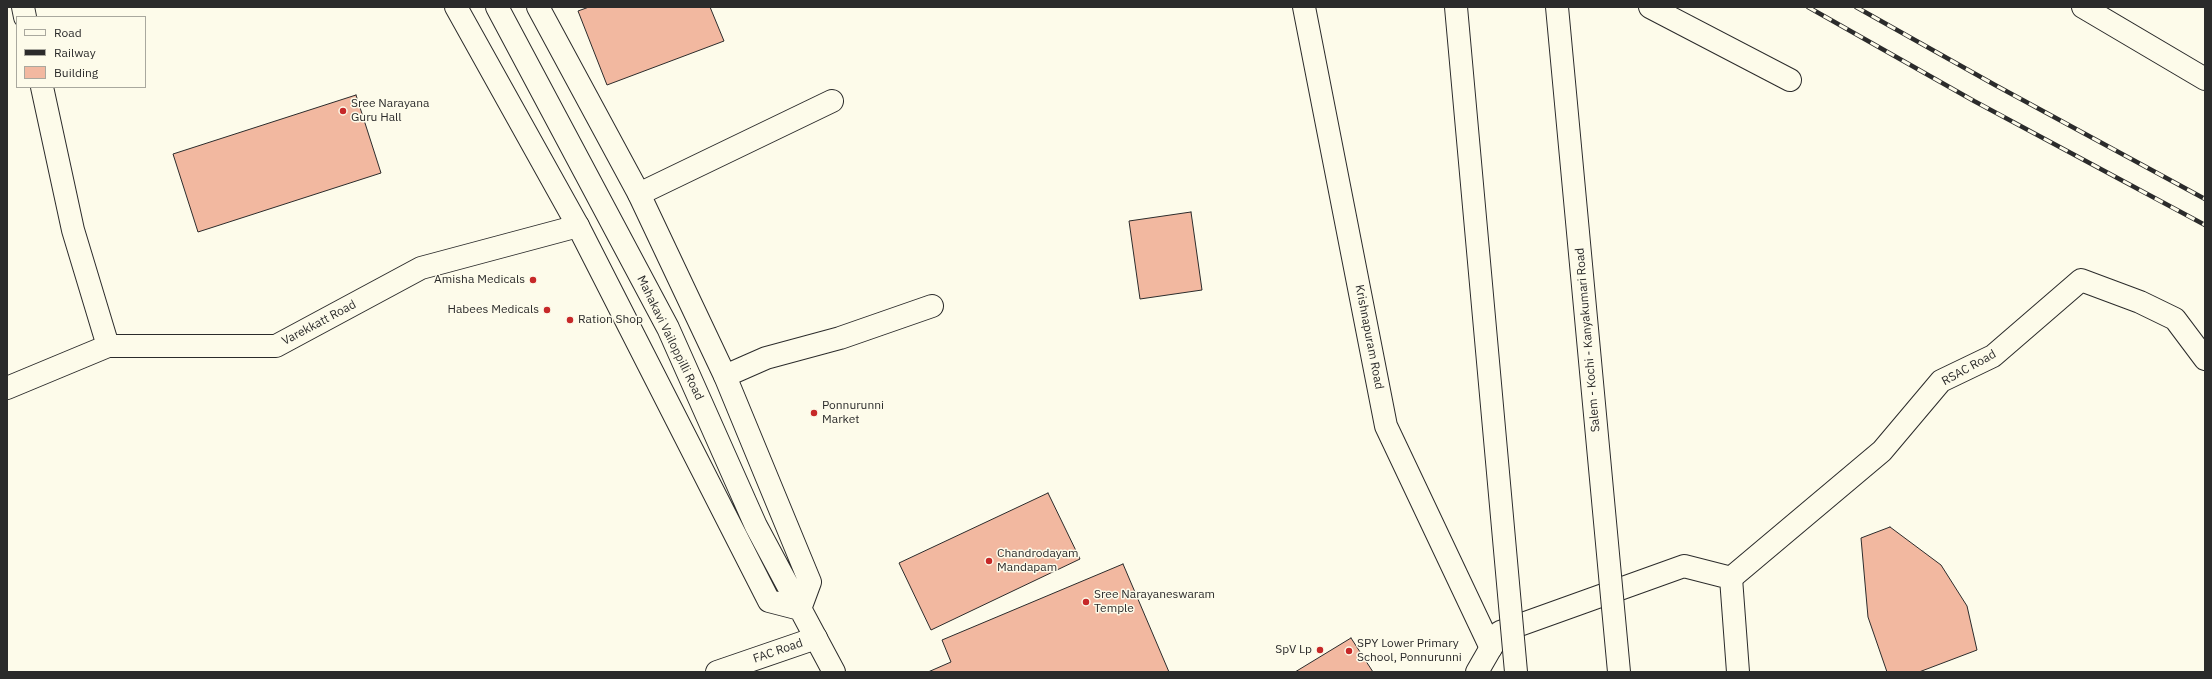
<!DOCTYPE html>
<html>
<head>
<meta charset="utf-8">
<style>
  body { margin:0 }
  #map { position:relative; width:2212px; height:679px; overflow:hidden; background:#fdfbea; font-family:"IBM Plex Sans",sans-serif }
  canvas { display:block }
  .frame { position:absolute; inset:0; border:8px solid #2b2b2b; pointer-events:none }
  .legend { position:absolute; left:16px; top:16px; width:130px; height:72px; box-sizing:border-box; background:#fdfbea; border:1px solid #a9a89e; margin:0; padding:5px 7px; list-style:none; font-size:12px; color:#2b2b2b }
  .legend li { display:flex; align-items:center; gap:8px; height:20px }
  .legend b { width:20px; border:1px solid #a9a89e }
</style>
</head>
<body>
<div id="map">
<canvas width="2212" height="679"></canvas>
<div class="frame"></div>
<ul class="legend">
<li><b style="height:5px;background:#fdfbea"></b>Road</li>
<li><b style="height:5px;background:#2b2b2b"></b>Railway</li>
<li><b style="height:11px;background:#f2b8a0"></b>Building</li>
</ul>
</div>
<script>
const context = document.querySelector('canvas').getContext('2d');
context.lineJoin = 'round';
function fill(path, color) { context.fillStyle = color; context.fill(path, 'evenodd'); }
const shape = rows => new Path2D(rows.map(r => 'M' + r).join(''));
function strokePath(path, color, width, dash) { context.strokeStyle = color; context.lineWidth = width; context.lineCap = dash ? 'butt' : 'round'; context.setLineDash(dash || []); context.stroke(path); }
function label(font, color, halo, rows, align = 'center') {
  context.font = font + ' "IBM Plex Sans",sans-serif'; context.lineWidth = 3; context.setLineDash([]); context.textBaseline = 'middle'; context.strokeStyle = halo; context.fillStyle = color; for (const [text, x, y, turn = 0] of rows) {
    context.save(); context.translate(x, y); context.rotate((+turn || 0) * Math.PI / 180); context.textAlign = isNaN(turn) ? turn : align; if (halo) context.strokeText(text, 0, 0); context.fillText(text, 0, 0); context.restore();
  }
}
const building = shape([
  [589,7,710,7,724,41,607,85,578,11,589,7],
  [356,95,381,173,198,232,173,154,356,95],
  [1191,212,1202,290,1140,299,1129,221,1191,212],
  [1048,493,1080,559,931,630,899,563,1048,493],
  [1890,527,1941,565,1967,606,1977,650,1919,672,1887,672,1868,617,1861,538,1890,527],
  [1123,564,1169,672,928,672,951,662,942,640,1123,564],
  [1351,638,1373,672,1295,672,1351,638]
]);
const minor = shape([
  [23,7,25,17],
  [1304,7,1386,426,1491,648],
  [1650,7,1790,80],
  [2083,7,2205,79],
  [42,87,73,230,108,346],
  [639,194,832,101],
  [725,376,766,358,840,338,932,306],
  [7,388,108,346,276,346,421,268,578,226],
  [1731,578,1882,451,1941,381,1993,356,2081,280,2140,302,2175,319,2205,359],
  [717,672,816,638]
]);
const major = shape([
  [456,7,578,226,769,601,800,609],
  [497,7,668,328,756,526,834,672],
  [538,7,639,194,725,376,810,582,800,609],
  [1477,672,1500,632,1684,566,1731,578,1738,672]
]);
const rail = shape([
  [1808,7,1974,101,2205,225],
  [1856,7,1995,85,2205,199]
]);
const highwayBridge = shape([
  [1456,7,1516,672],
  [1557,7,1619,672]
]);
const markers = [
  [343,111,4,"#c62828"],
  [533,280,4,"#c62828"],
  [547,310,4,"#c62828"],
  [570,320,4,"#c62828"],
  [814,413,4,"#c62828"],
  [989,561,4,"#c62828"],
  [1086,602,4,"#c62828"],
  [1320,650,4,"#c62828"],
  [1349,651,4,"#c62828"]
];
const poiNames = [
  ["Sree Narayana",351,104],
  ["Guru Hall",351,118],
  ["Amisha Medicals",525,280,"right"],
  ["Habees Medicals",539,310,"right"],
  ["Ration Shop",578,320],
  ["Ponnurunni",822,406],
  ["Market",822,420],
  ["Chandrodayam",997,554],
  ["Mandapam",997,568],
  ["Sree Narayaneswaram",1094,595],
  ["Temple",1094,609],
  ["SPY Lower Primary",1357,644],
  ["School, Ponnurunni",1357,658],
  ["SpV Lp",1312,650,"right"]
];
const streetNames = [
  ["Varekkatt Road",319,323,-28],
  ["Krishnapuram Road",1369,337,79],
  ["Mahakavi Vailoppilli Road",670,338,64],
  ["Salem - Kochi - Kanyakumari Road",1588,340,-95],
  ["RSAC Road",1969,368,-29],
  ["FAC Road",778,651,-19]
];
fill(building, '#f2b8a0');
strokePath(building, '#2b2b2b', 1);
strokePath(minor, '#2b2b2b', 24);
strokePath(major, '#2b2b2b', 24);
strokePath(minor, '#fdfbea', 22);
strokePath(major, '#fdfbea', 22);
strokePath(rail, '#2b2b2b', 4.5);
strokePath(rail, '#fdfbea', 3, [9]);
strokePath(highwayBridge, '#2b2b2b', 24, []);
strokePath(highwayBridge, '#fdfbea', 22);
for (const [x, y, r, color] of markers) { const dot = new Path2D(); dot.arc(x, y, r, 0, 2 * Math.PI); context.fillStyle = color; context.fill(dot); strokePath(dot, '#fdfbea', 1.5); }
label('12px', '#2b2b2b', '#fdfbea', poiNames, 'left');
label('12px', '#2b2b2b', '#fdfbea', streetNames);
</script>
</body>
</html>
